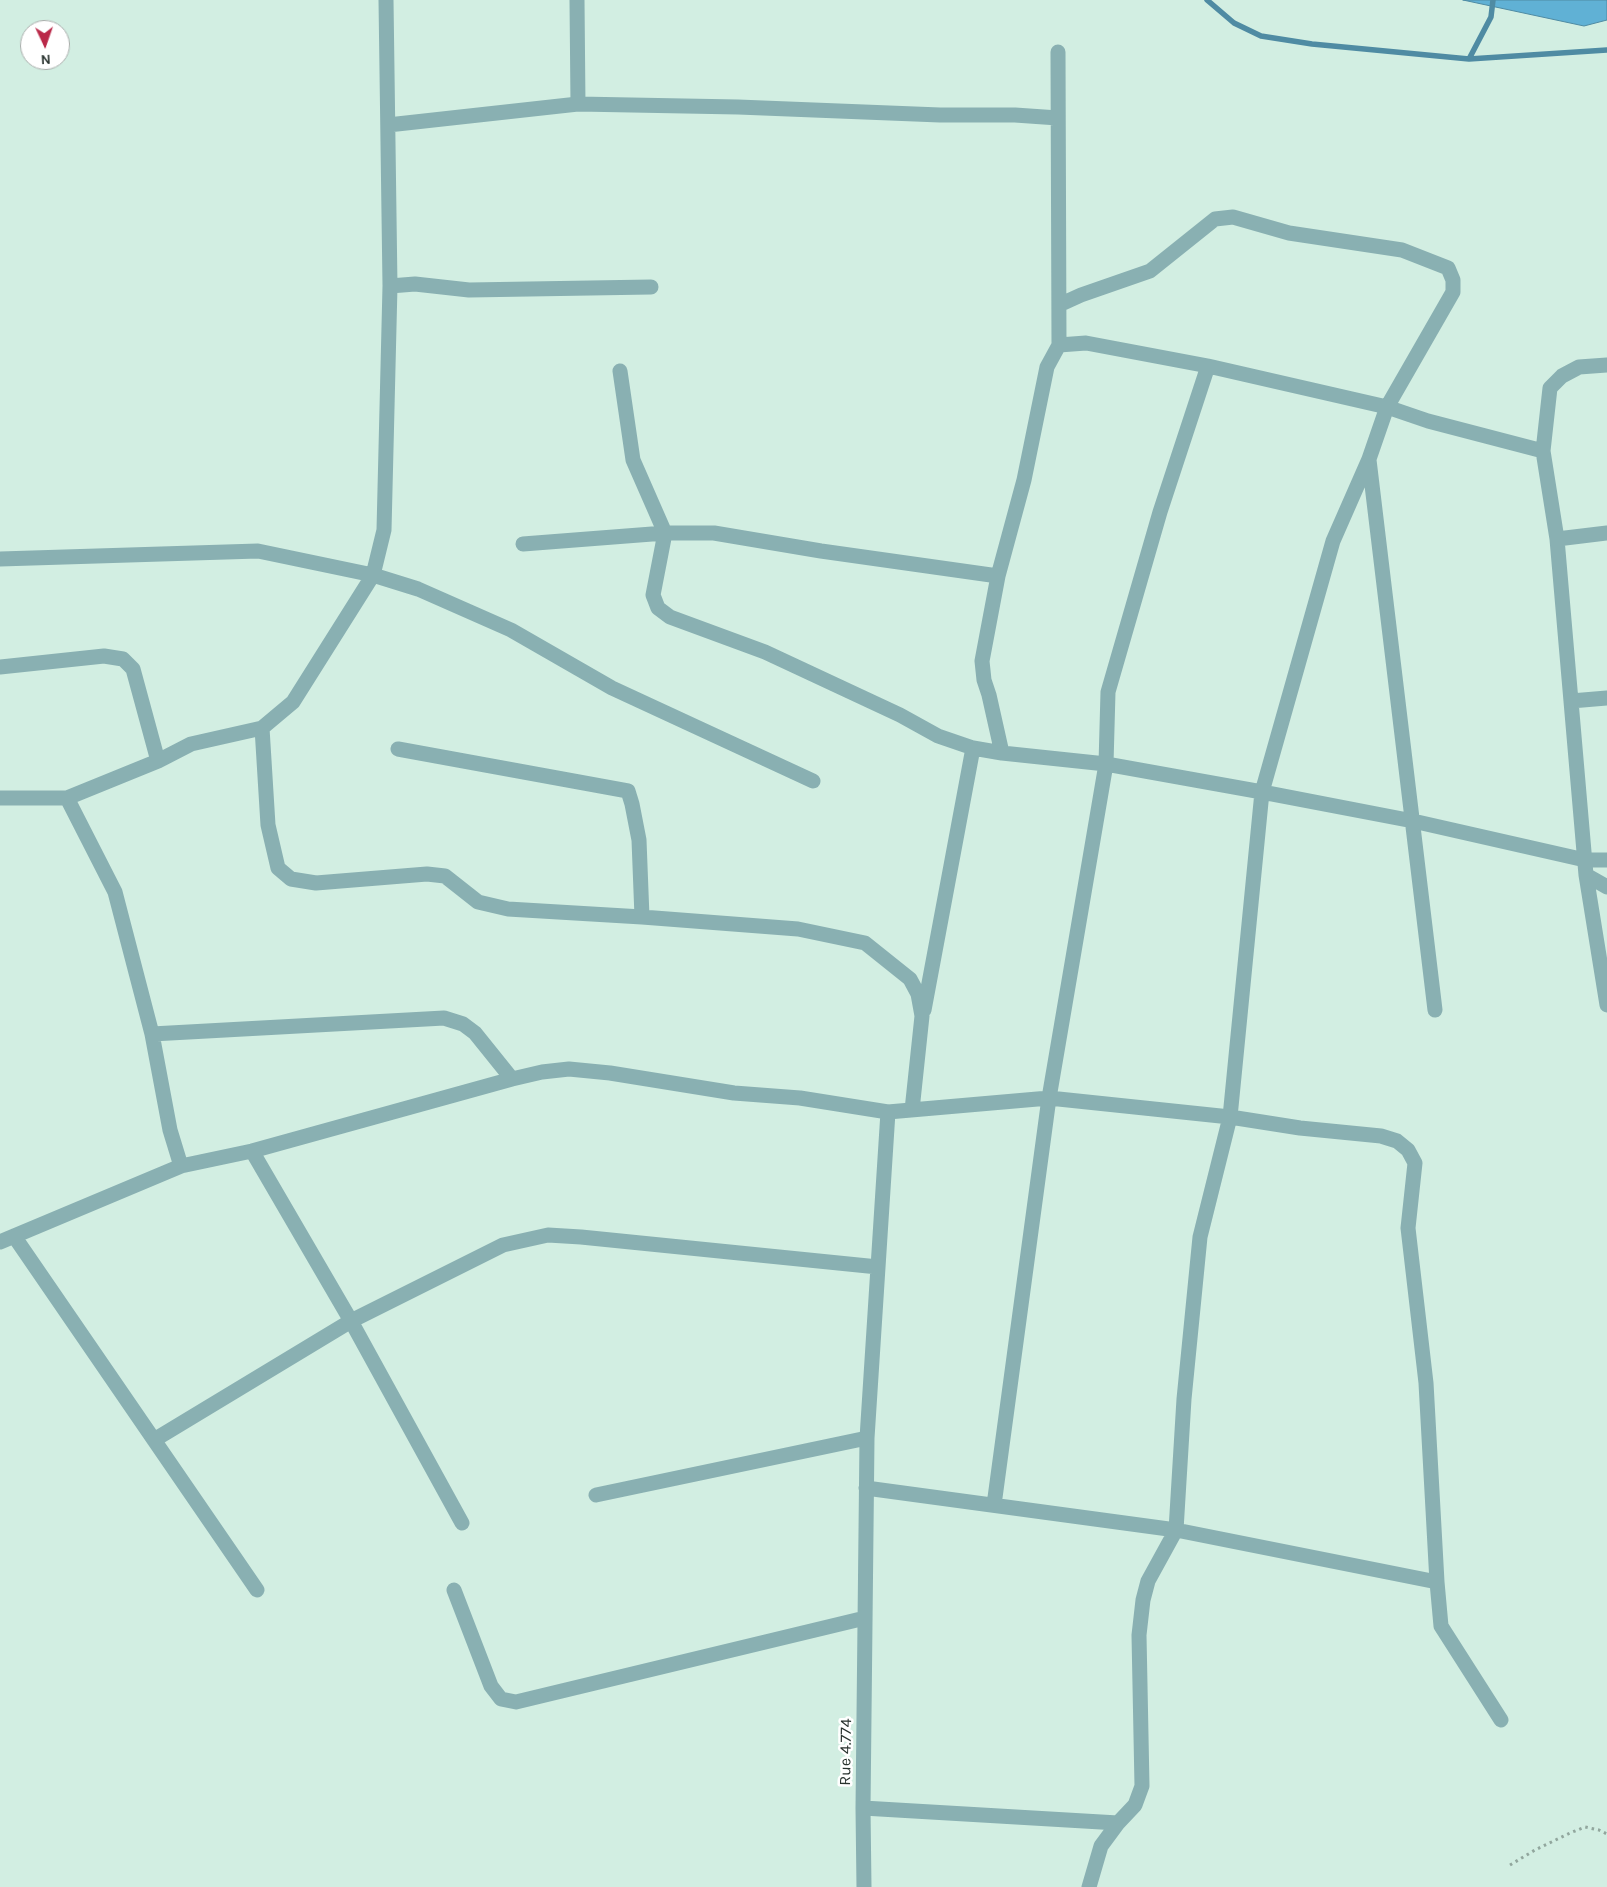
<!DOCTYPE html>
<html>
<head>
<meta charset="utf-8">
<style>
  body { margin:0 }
  #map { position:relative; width:1607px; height:1887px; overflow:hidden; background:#d2eee2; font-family:Karla,sans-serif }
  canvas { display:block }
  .north { position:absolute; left:20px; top:20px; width:50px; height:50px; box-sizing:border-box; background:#fff; border:1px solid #a9adab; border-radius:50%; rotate:177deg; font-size:14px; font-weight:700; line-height:20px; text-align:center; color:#28322e }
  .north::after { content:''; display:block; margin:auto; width:18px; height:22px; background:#ba2949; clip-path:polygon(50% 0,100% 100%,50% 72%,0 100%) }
</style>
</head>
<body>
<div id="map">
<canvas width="1607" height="1887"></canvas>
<div class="north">N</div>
</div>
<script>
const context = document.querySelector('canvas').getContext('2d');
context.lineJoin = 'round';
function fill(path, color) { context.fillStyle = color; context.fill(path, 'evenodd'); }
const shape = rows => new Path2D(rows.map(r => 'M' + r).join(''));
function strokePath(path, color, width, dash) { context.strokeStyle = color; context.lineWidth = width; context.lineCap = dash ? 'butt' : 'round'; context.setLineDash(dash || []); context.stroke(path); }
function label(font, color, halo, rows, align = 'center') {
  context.font = font + ' Karla,sans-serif'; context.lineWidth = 5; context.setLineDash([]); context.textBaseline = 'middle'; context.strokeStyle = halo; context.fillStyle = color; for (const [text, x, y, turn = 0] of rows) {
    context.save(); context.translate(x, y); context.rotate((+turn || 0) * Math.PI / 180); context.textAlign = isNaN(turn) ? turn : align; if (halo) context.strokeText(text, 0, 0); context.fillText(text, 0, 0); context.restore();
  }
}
const water = shape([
  [1463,0,1607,0,1607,20,1584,26,1463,0]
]);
const stream = shape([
  [1207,0,1234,23,1261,36,1312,44,1469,59,1607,50],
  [1469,59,1491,17,1493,0]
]);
const path = shape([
  [1510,1865,1535,1850,1570,1833,1585,1827,1599,1830,1607,1834]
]);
const street = shape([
  [386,0,390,286],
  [577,0,578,104],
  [388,125,578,104,738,107,940,115,1015,115,1058,118],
  [1059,305,1081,295,1150,271,1215,219,1233,217,1289,233,1402,250,1448,268,1453,280,1453,292,1387,407,1208,366,1086,343,1059,345],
  [1607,365,1579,367,1562,376,1550,388,1543,451,1557,539,1586,875,1607,1005],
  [620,371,633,460,665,533,653,595,658,608,670,617,765,652,900,715,938,736,973,748,1002,753,1106,764,1262,792,1413,821,1585,860,1607,860],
  [1369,460,1435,1010],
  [1557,539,1607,533],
  [523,544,665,533,714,533,821,551,998,576],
  [0,559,258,551,373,575,418,589,511,630,612,688,813,781],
  [0,667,104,656,123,659,133,669,158,761],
  [1571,701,1607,698],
  [262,728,268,825,278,868,291,879,316,883,427,874,445,876,478,902,508,909,642,917,798,929,865,943,910,979,918,994,922,1016,912,1110],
  [398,749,628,791,632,804,639,840,642,917],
  [1002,753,989,695,984,680,982,661,998,576,1024,480,1047,367,1059,345,1058,52],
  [0,798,67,798,158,761,191,744,262,728,293,702,373,575,384,530,390,286,415,284,469,290,651,287],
  [67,798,115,892,152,1034,170,1130,181,1166],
  [1586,875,1607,887],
  [924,1010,973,748],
  [152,1034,444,1018,463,1024,475,1033,512,1079],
  [252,1151,351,1321,462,1523],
  [14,1236,257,1590],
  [0,1242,181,1166,252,1151,512,1079,542,1072,569,1069,610,1073,734,1093,800,1098,888,1112,1049,1098,1230,1117,1300,1128,1381,1136,1397,1141,1408,1150,1415,1163,1408,1228,1426,1383,1437,1582,1441,1626,1501,1720],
  [154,1440,351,1321,503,1245,548,1235,581,1237,878,1267],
  [866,1488,1176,1530,1437,1582],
  [596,1495,867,1438],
  [994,1505,1049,1098,1106,764,1108,692,1160,512,1208,366],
  [454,1590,491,1686,501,1699,516,1702,865,1618],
  [863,1808,1118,1823],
  [864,1887,863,1808,867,1438,888,1112],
  [1089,1887,1101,1846,1118,1823,1135,1805,1142,1786,1139,1635,1143,1600,1148,1581,1176,1530,1184,1399,1200,1237,1230,1117,1262,792,1333,541,1369,459,1387,407,1428,421,1543,451]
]);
const streetNames = [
  ["Rue 4.774",846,1752,-89]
];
fill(water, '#60b1d5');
strokePath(water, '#4f8ba3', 1);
strokePath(stream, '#4f8ba3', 5.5);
strokePath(path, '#91a69d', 3, [2.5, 4]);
strokePath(street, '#89b0b2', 15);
label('16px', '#28322e', '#fff', streetNames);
</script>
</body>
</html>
